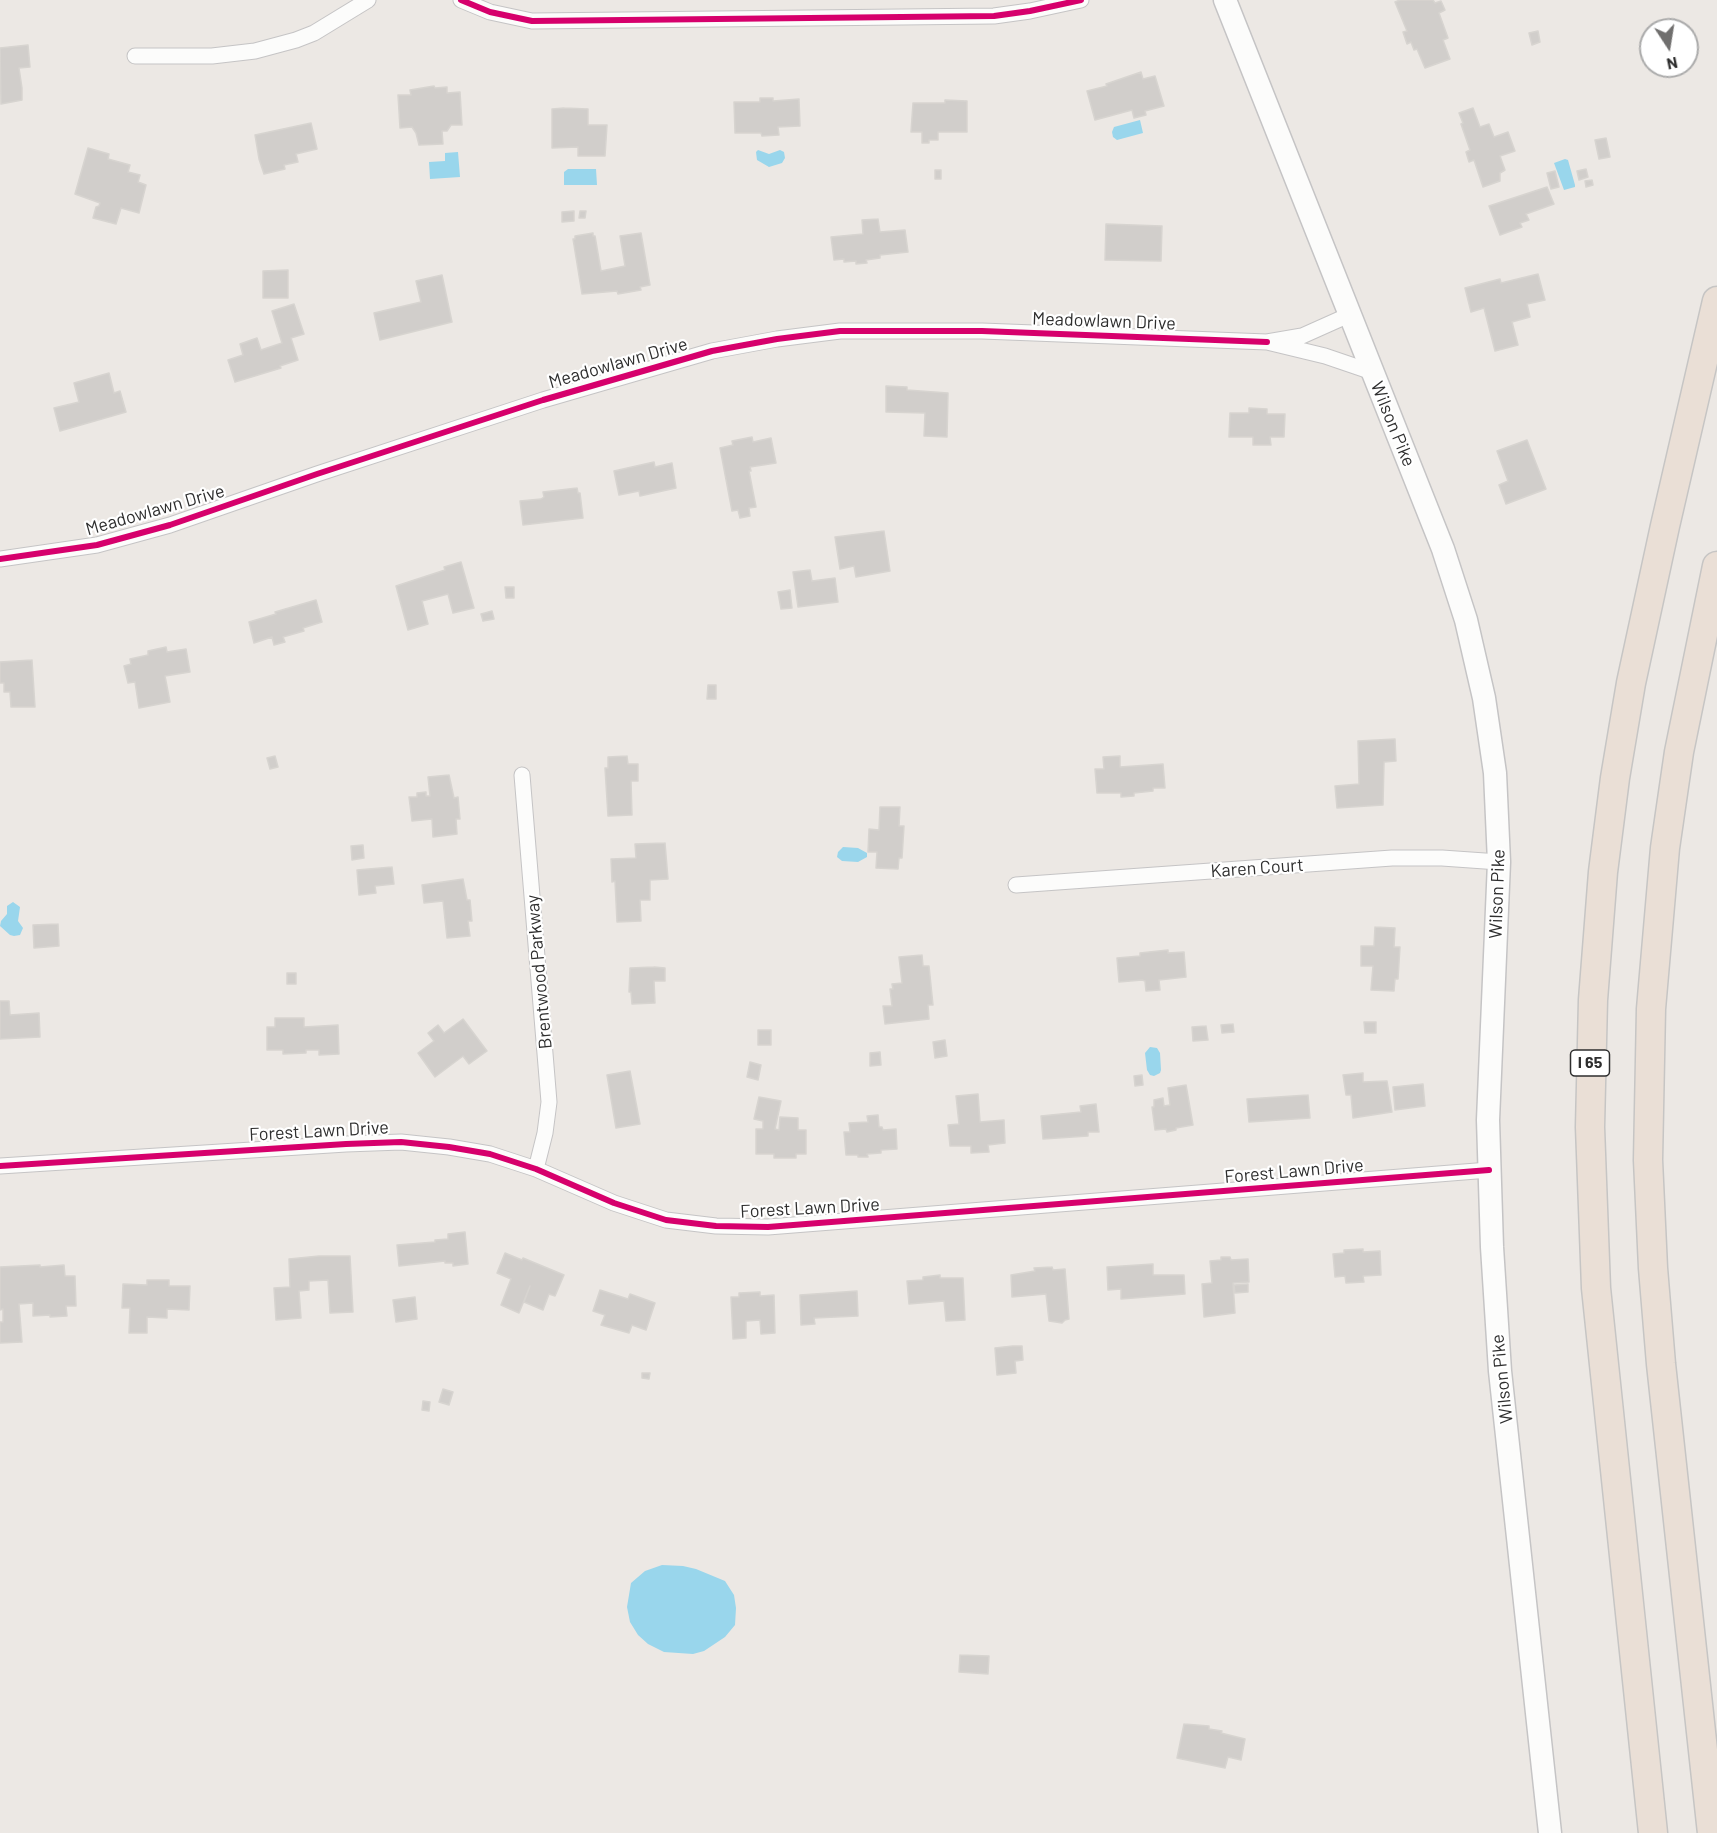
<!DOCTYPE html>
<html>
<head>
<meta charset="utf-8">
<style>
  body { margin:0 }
  #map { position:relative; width:1717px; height:1833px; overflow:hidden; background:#ece8e4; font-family:Barlow,sans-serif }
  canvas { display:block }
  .north { position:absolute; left:1639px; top:18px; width:60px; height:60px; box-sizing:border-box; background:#fff; border:2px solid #ababab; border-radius:50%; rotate:168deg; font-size:16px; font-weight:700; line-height:24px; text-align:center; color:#2e2e2e }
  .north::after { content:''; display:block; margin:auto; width:21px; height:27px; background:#706f6e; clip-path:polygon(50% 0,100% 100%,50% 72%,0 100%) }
</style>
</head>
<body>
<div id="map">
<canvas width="1717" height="1833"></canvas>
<div class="north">N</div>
</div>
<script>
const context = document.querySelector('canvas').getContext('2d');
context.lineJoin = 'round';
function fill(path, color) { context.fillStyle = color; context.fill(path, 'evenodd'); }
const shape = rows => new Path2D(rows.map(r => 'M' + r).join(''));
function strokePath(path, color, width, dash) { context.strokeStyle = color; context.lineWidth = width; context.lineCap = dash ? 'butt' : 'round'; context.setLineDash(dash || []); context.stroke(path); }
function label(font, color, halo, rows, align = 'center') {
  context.font = font + ' Barlow,sans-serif'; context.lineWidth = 4.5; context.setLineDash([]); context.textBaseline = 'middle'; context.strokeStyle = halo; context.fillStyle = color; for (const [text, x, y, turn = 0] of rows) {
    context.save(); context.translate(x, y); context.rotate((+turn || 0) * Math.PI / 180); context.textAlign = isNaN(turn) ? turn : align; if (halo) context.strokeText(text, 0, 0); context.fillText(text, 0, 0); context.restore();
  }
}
const water = shape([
  [1140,120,1143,133,1117,140,1113,137,1112,132,1114,127],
  [758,150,769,154,780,150,784,152,785,158,782,163,769,167,757,160,756,152],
  [458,152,460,177,430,179,429,162,445,161,445,153],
  [1565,159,1568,160,1575,185,1575,187,1564,190,1554,163],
  [568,169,596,169,597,185,564,185,564,172],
  [843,847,858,848,867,853,867,857,858,862,842,861,837,857,838,852],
  [13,902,20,907,18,921,23,928,20,935,14,936,10,935,0,926,1,921,7,914,7,906],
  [1150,1047,1157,1048,1160,1053,1161,1070,1160,1073,1154,1076,1150,1075,1147,1070,1145,1053],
  [662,1565,683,1566,696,1569,725,1581,734,1595,736,1608,735,1625,725,1637,704,1651,693,1654,664,1652,648,1644,638,1635,630,1622,627,1607,631,1583,645,1571]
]);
const building = shape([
  [1400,0,1433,0,1435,3,1441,1,1445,10,1439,13,1448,38,1443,40,1450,59,1425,68,1417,49,1414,50,1411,42,1407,44,1403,32,1407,31,1395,2,1400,0],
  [1538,31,1540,42,1532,45,1529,33,1538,31],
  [28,45,30,67,19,68,22,88,22,100,1,104,0,48,28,45],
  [1141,72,1143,79,1155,76,1164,106,1145,111,1146,115,1134,118,1132,110,1095,120,1087,91,1107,86,1106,84,1141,72],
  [434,86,435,88,447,87,447,93,460,92,462,125,451,125,447,131,442,131,443,144,419,145,416,133,412,127,400,128,398,95,411,95,410,90,434,86],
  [760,98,773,98,773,101,799,99,800,126,778,127,779,135,762,136,761,133,735,133,734,102,760,102,760,98],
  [945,100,967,101,967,132,938,132,938,140,929,140,929,143,922,143,922,132,911,132,913,103,945,103,945,100],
  [564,108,588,109,588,125,607,125,605,156,578,156,578,147,552,148,552,109,564,108],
  [1473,108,1480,127,1489,124,1494,137,1508,132,1515,151,1500,156,1505,170,1500,173,1500,181,1483,187,1474,160,1469,162,1466,152,1470,150,1461,124,1463,123,1459,113,1473,108],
  [311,123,317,149,296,154,298,162,284,165,285,169,264,174,259,159,255,135,311,123],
  [1606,138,1610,157,1599,159,1595,140,1606,138],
  [88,148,109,154,108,159,130,165,128,172,140,175,138,182,146,185,139,213,121,208,116,224,93,218,96,207,99,206,100,203,75,194,88,148],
  [1586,169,1588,177,1579,180,1577,171,1586,169],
  [935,170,941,170,941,179,935,179,935,170],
  [1555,171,1559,187,1551,189,1547,173,1555,171],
  [1592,180,1593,185,1586,187,1585,181,1592,180],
  [1547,187,1554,204,1526,214,1529,220,1520,223,1522,227,1500,235,1489,206,1547,187],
  [574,211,574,221,562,222,562,212,574,211],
  [580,211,586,211,585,218,579,218,580,211],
  [878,219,880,232,905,230,908,252,880,255,880,258,866,260,867,263,856,264,856,261,844,262,844,259,834,260,831,237,863,234,862,220,878,219],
  [1106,224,1162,226,1161,261,1105,260,1106,224],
  [593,233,593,236,595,236,601,271,625,266,620,236,641,233,650,285,640,287,641,290,618,294,617,291,582,294,573,239,575,239,575,236,593,233],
  [288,270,288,298,263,298,263,271,288,270],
  [1538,274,1545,300,1527,304,1530,317,1512,322,1518,345,1495,351,1484,308,1471,312,1465,288,1500,279,1501,283,1538,274],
  [442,275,452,322,380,340,374,313,421,302,416,281,442,275],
  [294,304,304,334,291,338,298,360,280,366,281,368,235,382,228,360,243,355,240,344,257,338,261,350,282,343,272,311,294,304],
  [109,373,114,393,120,391,126,412,60,431,54,408,79,402,74,383,109,373],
  [886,386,907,387,907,390,948,393,947,437,924,436,925,413,886,412,886,386],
  [1249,408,1267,409,1267,414,1285,414,1284,437,1270,437,1271,445,1253,445,1253,437,1229,437,1230,413,1249,413,1249,408],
  [752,437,753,442,771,438,776,463,750,467,751,471,749,471,756,507,749,508,750,516,740,518,738,510,732,511,720,448,733,445,732,441,752,437],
  [1527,440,1546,489,1506,504,1499,485,1508,481,1497,451,1527,440],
  [654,462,655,467,672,463,676,488,640,496,639,491,619,495,614,471,654,462],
  [577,488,578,493,580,493,583,518,523,525,520,501,541,499,544,497,543,492,577,488],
  [884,531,890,571,856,577,854,566,840,569,835,537,884,531],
  [461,562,474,608,453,613,448,594,422,601,428,624,408,630,396,586,445,570,444,567,461,562],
  [810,570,812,581,835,578,838,602,798,607,793,572,810,570],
  [505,587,514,587,514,598,506,598,505,587],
  [790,590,792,608,781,609,778,592,790,590],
  [316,600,322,622,303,628,304,631,283,637,285,642,274,645,272,637,254,643,249,622,276,614,275,612,316,600],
  [492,611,494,619,483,621,481,614,492,611],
  [166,647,167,652,186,649,190,672,165,676,170,702,139,708,135,682,128,683,124,666,131,664,130,659,148,655,148,651,166,647],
  [32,660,35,707,11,707,10,692,4,692,4,683,0,683,0,662,32,660],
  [708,685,716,685,716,699,707,699,708,685],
  [1395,739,1396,761,1384,762,1383,805,1337,808,1335,786,1359,784,1358,741,1395,739],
  [275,756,278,767,270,769,267,758,275,756],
  [627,756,628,764,638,764,638,781,631,781,632,815,608,816,605,768,608,768,608,757,627,756],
  [1120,756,1120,767,1163,764,1165,788,1153,788,1153,791,1134,793,1134,796,1121,797,1121,793,1097,793,1095,769,1104,769,1103,757,1120,756],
  [449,775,454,798,458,797,460,819,456,819,457,834,433,837,432,819,412,821,409,797,417,797,417,793,426,792,426,796,430,796,428,777,449,775],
  [880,807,900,807,899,826,904,826,902,858,899,858,898,869,876,868,877,852,868,852,869,829,879,830,880,807],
  [665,843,668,879,650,880,650,900,640,900,641,921,617,922,615,881,612,882,611,859,636,858,635,844,665,843],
  [363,845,364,858,352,860,351,846,363,845],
  [392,867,394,884,375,886,376,893,359,895,357,870,392,867],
  [463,879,467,900,470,900,472,921,468,921,470,936,447,938,443,901,424,903,422,885,463,879],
  [58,924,59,946,34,948,33,925,58,924],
  [1375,927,1395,928,1394,947,1400,947,1398,979,1395,979,1394,991,1371,990,1373,966,1361,966,1361,946,1374,946,1375,927],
  [1168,950,1168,953,1184,952,1186,977,1159,980,1160,990,1146,991,1145,981,1142,980,1119,982,1117,958,1140,956,1140,953,1168,950],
  [922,955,923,966,929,966,933,1005,928,1005,929,1019,885,1024,883,1006,892,1006,890,989,893,989,892,984,902,983,899,957,922,955],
  [654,967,665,968,665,981,654,981,655,1003,632,1004,631,992,629,992,630,968,654,967],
  [287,973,296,973,296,984,287,984,287,973],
  [0,1001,9,1001,10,1015,39,1013,40,1037,0,1039,0,1001],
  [275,1018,304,1018,304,1027,338,1025,339,1054,319,1055,319,1050,306,1050,306,1053,283,1054,283,1050,267,1050,267,1027,275,1027,275,1018],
  [463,1019,487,1051,469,1064,463,1056,435,1077,418,1053,434,1041,428,1033,438,1025,444,1033,463,1019],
  [1364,1022,1376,1022,1376,1033,1365,1033,1364,1022],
  [1233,1024,1234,1032,1222,1033,1221,1025,1233,1024],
  [1206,1026,1208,1040,1193,1041,1192,1027,1206,1026],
  [758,1030,771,1030,771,1045,758,1045,758,1030],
  [945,1040,947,1056,935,1058,933,1042,945,1040],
  [880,1052,881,1065,870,1066,870,1053,880,1052],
  [750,1062,761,1065,758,1080,747,1077,750,1062],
  [630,1071,640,1124,616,1128,607,1075,630,1071],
  [1363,1073,1363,1082,1387,1081,1392,1112,1353,1118,1351,1095,1346,1095,1343,1075,1363,1073],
  [1142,1075,1143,1085,1135,1086,1134,1076,1142,1075],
  [1423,1084,1425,1106,1395,1110,1393,1087,1423,1084],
  [1186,1085,1193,1125,1176,1128,1176,1130,1167,1132,1166,1129,1155,1130,1152,1107,1154,1107,1154,1100,1163,1098,1164,1106,1170,1105,1168,1088,1186,1085],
  [978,1094,980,1122,1004,1120,1005,1143,988,1145,989,1152,971,1153,971,1146,950,1146,948,1125,959,1124,956,1096,978,1094],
  [1308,1095,1310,1118,1249,1122,1247,1099,1308,1095],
  [759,1097,781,1101,775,1129,779,1130,780,1117,798,1118,798,1130,806,1130,806,1154,796,1154,796,1158,774,1158,774,1154,756,1154,756,1129,763,1129,763,1121,754,1119,759,1097],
  [1096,1104,1099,1132,1088,1132,1088,1136,1043,1139,1041,1116,1081,1112,1080,1106,1096,1104],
  [878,1115,879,1127,882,1127,883,1130,896,1129,897,1149,881,1150,881,1153,867,1154,868,1157,858,1157,858,1155,846,1155,844,1132,850,1132,849,1123,868,1122,867,1116,878,1115],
  [465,1232,468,1264,453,1266,453,1263,445,1263,445,1261,399,1266,397,1245,435,1242,435,1240,448,1239,448,1234,465,1232],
  [1363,1249,1363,1252,1380,1251,1381,1275,1363,1276,1364,1282,1346,1283,1345,1276,1335,1277,1333,1254,1344,1253,1344,1250,1363,1249],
  [505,1253,522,1260,523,1258,564,1275,555,1296,549,1294,543,1310,524,1302,530,1286,519,1313,501,1305,511,1279,497,1273,505,1253],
  [319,1256,350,1256,353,1312,330,1313,328,1280,309,1281,309,1290,299,1291,301,1318,276,1320,274,1288,290,1287,289,1259,319,1256],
  [1221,1257,1230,1257,1231,1260,1248,1259,1249,1282,1233,1283,1235,1313,1204,1317,1202,1284,1212,1283,1210,1261,1221,1260,1221,1257],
  [1153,1264,1153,1275,1184,1275,1185,1294,1121,1299,1121,1289,1108,1290,1107,1267,1153,1264],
  [40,1265,40,1267,64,1265,65,1276,75,1276,76,1306,66,1306,67,1316,50,1317,50,1315,33,1316,33,1303,19,1304,22,1342,0,1343,0,1322,3,1322,3,1309,0,1310,0,1267,40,1265],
  [1052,1267,1053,1270,1065,1269,1069,1319,1065,1320,1062,1323,1049,1321,1046,1294,1012,1297,1011,1275,1035,1271,1034,1268,1052,1267],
  [940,1275,940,1278,963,1278,965,1320,946,1321,944,1301,909,1304,907,1281,923,1280,923,1277,940,1275],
  [147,1280,169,1280,169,1286,190,1286,189,1310,167,1309,167,1318,147,1317,147,1333,129,1333,130,1308,122,1308,123,1284,147,1285,147,1280],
  [1248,1284,1248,1292,1235,1293,1234,1285,1248,1284],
  [600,1290,628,1299,630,1294,655,1303,646,1330,632,1325,629,1333,601,1325,605,1315,593,1311,600,1290],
  [857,1291,858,1316,814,1318,815,1324,801,1325,800,1295,857,1291],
  [760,1292,760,1296,774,1295,775,1333,761,1334,760,1320,746,1321,746,1338,733,1339,731,1297,739,1297,739,1293,760,1292],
  [415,1297,417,1319,396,1322,393,1300,415,1297],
  [1013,1346,1022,1346,1023,1360,1015,1361,1016,1373,997,1375,995,1348,1013,1346],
  [642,1373,650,1373,649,1379,642,1378,642,1373],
  [443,1389,453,1392,449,1405,439,1402,443,1389],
  [423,1401,430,1402,429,1411,422,1410,423,1401],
  [960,1655,989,1656,988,1674,959,1672,960,1655],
  [1184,1724,1209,1726,1209,1729,1222,1731,1221,1733,1245,1739,1241,1760,1228,1757,1225,1768,1177,1758,1184,1724]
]);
const street = shape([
  [461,0,490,12,532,21,994,16,1030,11,1081,0],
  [135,56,212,56,255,51,296,40,314,33,368,0],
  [1349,315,1302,336,1267,342,1325,356,1372,372],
  [0,559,97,545,170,525,317,474,543,400,712,351,777,339,840,331,982,331,1267,342],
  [522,775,549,1102,545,1133,536,1169],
  [1016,885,1392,858,1442,858,1499,862],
  [0,1166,346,1144,401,1142,449,1147,490,1154,536,1169,614,1203,666,1220,716,1226,768,1227,1489,1170]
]);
const secondary = shape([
  [1225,0,1443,549,1466,620,1484,698,1495,773,1499,862,1488,1120,1492,1247,1500,1371,1550,1833]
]);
const highway = shape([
  [1653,1833,1596,1288,1590,1127,1593,1000,1603,872,1615,778,1631,683,1665,526,1717,301],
  [1712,1833,1661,1364,1653,1268,1648,1160,1651,1009,1665,848,1679,752,1717,566]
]);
const cycleway = shape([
  [461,0,490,12,532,21,994,16,1030,11,1081,0],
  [0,559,97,545,170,525,317,474,543,400,712,351,777,339,840,331,982,331,1267,342],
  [0,1166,346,1144,401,1142,449,1147,490,1154,536,1169,614,1203,666,1220,716,1226,768,1227,1489,1170]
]);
const shields = [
  [1590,1063,39]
];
const shieldNames = [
  ["I 65",1590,1063]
];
const streetNames = [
  ["Meadowlawn Drive",1104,321,2],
  ["Meadowlawn Drive",618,363,-16],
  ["Wilson Pike",1393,424,68],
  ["Meadowlawn Drive",155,510,-16],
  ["Karen Court",1257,868,-4],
  ["Wilson Pike",1497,894,-88],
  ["Brentwood Parkway",539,972,-95],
  ["Forest Lawn Drive",319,1131,-3],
  ["Forest Lawn Drive",1294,1171,-5],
  ["Forest Lawn Drive",810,1208,-3],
  ["Wilson Pike",1502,1379,-96]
];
fill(water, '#99d6ec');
fill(building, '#d1cecb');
strokePath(building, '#d7d4d0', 1.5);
strokePath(street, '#c5c4c5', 17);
strokePath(secondary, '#c5c4c5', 25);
strokePath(highway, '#c6c5c4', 31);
strokePath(street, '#fcfcfb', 15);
strokePath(secondary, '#fcfcfb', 22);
strokePath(highway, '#eadfd6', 28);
strokePath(cycleway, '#d6006c', 6);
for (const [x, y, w] of shields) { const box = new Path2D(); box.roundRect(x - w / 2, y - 13, w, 26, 4.5); context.fillStyle = '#fff'; context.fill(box); strokePath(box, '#2e2e2e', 1.5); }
label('bold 16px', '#2e2e2e', null, shieldNames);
label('18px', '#2e2e2e', '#fff', streetNames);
</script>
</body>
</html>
